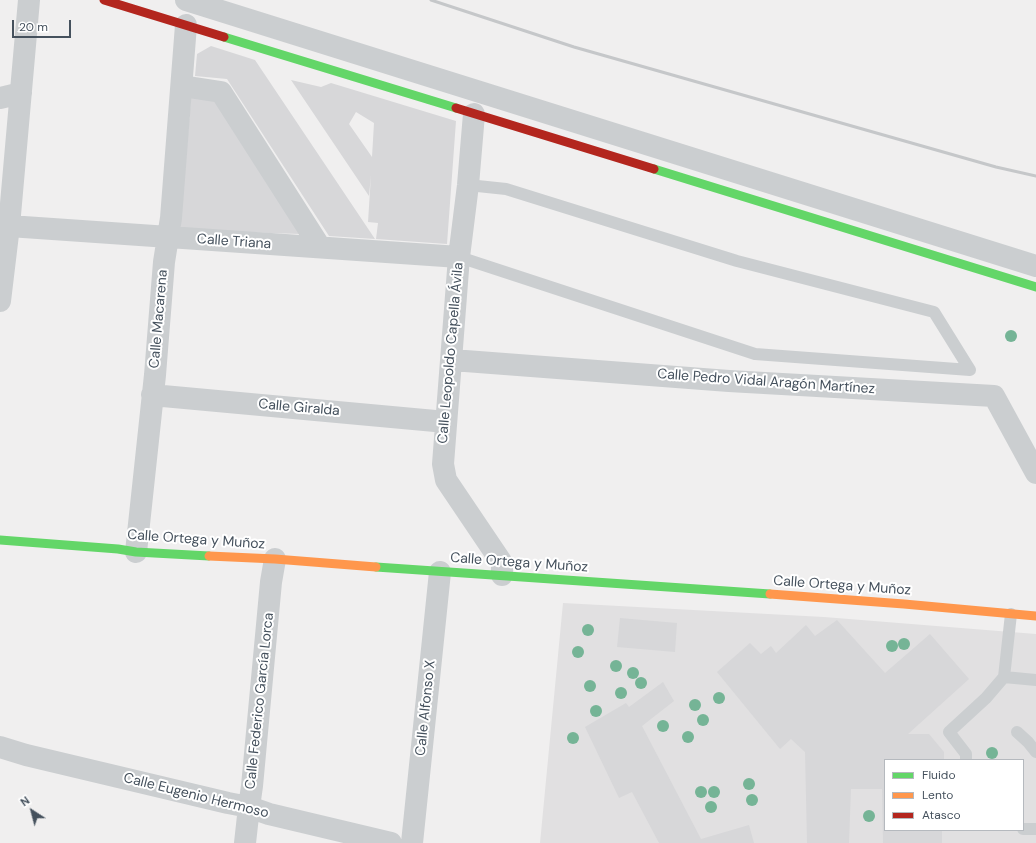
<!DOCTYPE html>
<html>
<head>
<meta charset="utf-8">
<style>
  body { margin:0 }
  #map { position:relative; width:1036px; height:843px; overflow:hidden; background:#f0efef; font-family:"DM Sans",sans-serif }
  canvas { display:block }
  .legend { position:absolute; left:884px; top:759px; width:140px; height:72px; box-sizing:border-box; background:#fff; border:1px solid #b5b9be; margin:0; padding:5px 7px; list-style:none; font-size:12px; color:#45515d }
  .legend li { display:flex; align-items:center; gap:8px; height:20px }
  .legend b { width:20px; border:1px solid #b5b9be }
  .north { position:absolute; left:12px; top:791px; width:40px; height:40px; -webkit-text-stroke:3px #fff; paint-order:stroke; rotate:324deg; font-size:11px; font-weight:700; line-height:16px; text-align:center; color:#45515d }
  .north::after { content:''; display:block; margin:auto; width:14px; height:18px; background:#45515d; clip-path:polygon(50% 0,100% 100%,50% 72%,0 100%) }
  .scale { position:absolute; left:12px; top:20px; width:59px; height:18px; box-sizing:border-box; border:2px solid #45515d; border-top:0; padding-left:5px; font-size:12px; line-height:14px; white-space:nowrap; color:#45515d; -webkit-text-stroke:3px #fff; paint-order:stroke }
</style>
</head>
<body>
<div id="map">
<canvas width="1036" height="843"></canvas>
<ul class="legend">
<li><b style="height:5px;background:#63d668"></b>Fluido</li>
<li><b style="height:5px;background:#ff974d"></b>Lento</li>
<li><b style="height:5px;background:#b3261e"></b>Atasco</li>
</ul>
<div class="north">N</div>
<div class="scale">20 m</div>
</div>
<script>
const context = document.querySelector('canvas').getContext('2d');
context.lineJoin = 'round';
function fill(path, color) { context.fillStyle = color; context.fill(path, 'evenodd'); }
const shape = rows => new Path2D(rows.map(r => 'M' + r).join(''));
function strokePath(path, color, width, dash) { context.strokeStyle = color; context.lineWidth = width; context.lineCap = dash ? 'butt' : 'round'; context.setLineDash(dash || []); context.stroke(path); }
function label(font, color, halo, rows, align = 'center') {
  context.font = font + ' "DM Sans",sans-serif'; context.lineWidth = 4; context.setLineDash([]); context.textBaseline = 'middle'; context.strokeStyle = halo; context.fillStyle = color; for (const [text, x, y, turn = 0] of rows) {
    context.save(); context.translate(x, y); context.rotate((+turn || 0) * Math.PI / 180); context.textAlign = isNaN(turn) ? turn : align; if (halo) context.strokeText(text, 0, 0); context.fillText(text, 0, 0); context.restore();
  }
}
const education = shape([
  [563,603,824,617,1036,634,1036,843,540,843],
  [885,760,1023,760,1023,830,885,830]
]);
const building = shape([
  [211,46,255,60,375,239,329,236,227,79,195,76,197,54],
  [291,80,321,87,331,83,456,121,447,244,376,239,378,223,368,222,371,175,369,196],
  [356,112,374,123,372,157,349,124],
  [191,97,216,101,300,234,180,230],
  [620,618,677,623,675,652,617,647],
  [837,620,885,673,930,634,969,679,908,734,929,734,944,752,944,760,885,760,885,830,942,830,942,843,883,843,882,789,851,789,849,843,807,843,805,752,791,739,780,749,717,672,750,643,761,654,771,646,776,653,806,625,815,636],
  [663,682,674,701,642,726,701,839,749,825,754,843,659,843,632,792,619,798,585,727,626,703,629,707]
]);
const lane = shape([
  [459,257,755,354,970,370,934,312,737,261,506,189,468,185],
  [1004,677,1036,680],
  [1017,732,1028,742,1036,752],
  [966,760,966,754,949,732,986,698,1004,677,1011,614],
  [1023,829,1036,829]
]);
const street = shape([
  [186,0,1036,266],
  [182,86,221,92,320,247],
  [0,98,21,93],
  [474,114,468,185,459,257,443,464,446,480,502,563,502,575],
  [9,226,459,257],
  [0,301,9,226,29,0],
  [452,360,729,381,994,396,1036,473],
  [152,395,446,422],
  [136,552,155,375,164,262,171,218,186,25],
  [0,747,26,755,228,803,249,807,269,814,391,843],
  [245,843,249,807,252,786,271,582,275,559],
  [412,843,440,572]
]);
const fast = shape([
  [224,37,456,108],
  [654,169,1036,287],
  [0,540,118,549,136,552,209,556],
  [376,567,770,594]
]);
const slow = shape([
  [209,556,275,559,376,567],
  [770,594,904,604,1036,616]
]);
const jam = shape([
  [104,0,224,37],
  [456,108,654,169]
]);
const rail = shape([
  [431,0,574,47,996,167,1036,176]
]);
const trees = [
  [1011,336],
  [588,630],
  [904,644],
  [892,646],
  [578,652],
  [616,666],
  [633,673],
  [641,683],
  [590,686],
  [621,693],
  [719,698],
  [695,705],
  [596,711],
  [703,720],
  [663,726],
  [688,737],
  [573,738],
  [992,753],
  [749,784],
  [701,792],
  [714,792],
  [752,800],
  [711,807],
  [869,816]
];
const streetNames = [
  ["Calle Triana",234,242,4],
  ["Calle Macarena",159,319,-85],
  ["Calle Leopoldo Capella Ávila",451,353,-85],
  ["Calle Pedro Vidal Aragón Martínez",766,382,4],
  ["Calle Giralda",299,408,5],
  ["Calle Ortega y Muñoz",196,540,4],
  ["Calle Ortega y Muñoz",519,563,4],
  ["Calle Ortega y Muñoz",842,586,4],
  ["Calle Federico García Lorca",260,701,-84],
  ["Calle Alfonso X",426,708,-84],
  ["Calle Eugenio Hermoso",196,796,14]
];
fill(education, '#e1e0e1');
fill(building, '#d7d7d9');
strokePath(lane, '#cbced0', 12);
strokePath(street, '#cbced0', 22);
strokePath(fast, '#63d668', 9);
strokePath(slow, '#ff974d', 9);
strokePath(jam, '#b3261e', 9);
strokePath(rail, '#c5c7c9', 3);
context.fillStyle = '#75b496';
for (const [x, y] of trees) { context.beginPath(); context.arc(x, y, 6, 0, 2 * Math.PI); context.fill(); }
label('14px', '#45515d', '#fff', streetNames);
</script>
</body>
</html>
